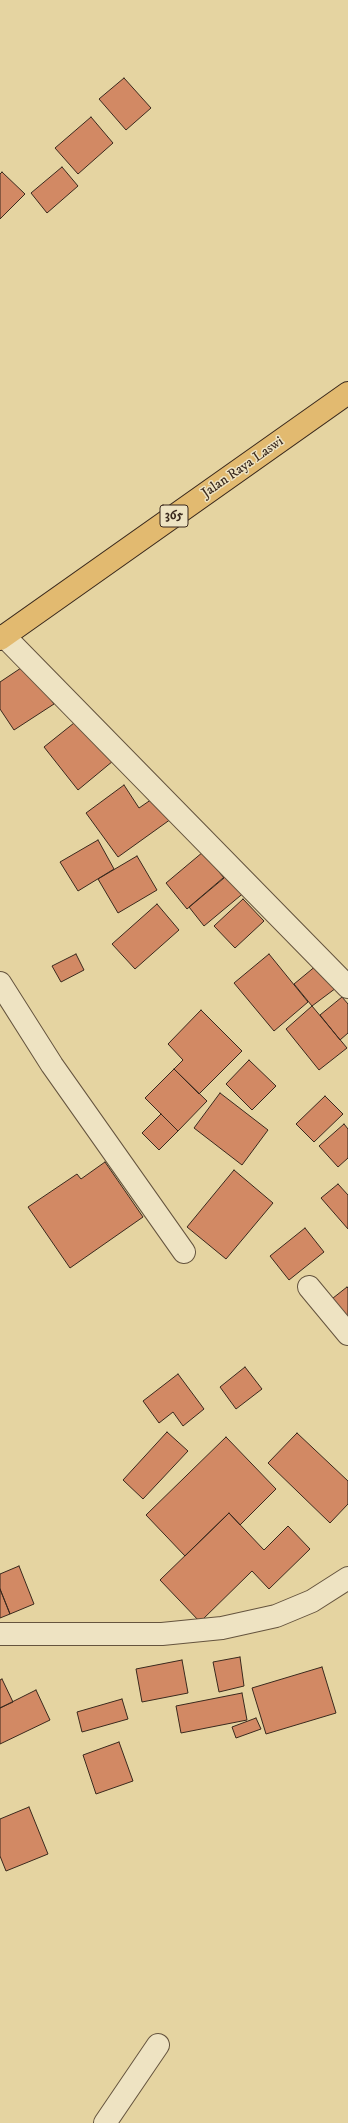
<!DOCTYPE html>
<html>
<head>
<meta charset="utf-8">
<style>
  body { margin:0 }
  canvas { display:block; background:#e5d4a1 }
</style>
</head>
<body>
<canvas width="348" height="2123"></canvas>
<script>
const context = document.querySelector('canvas').getContext('2d');
context.lineJoin = 'round';
function fill(path, color) { context.fillStyle = color; context.fill(path, 'evenodd'); }
const shape = rows => new Path2D(rows.map(r => 'M' + r).join(''));
function strokePath(path, color, width, dash) { context.strokeStyle = color; context.lineWidth = width; context.lineCap = dash ? 'butt' : 'round'; context.setLineDash(dash || []); context.stroke(path); }
function label(font, color, halo, rows, align = 'center') {
  context.font = font + ' "IM FELL DW Pica",serif'; context.lineWidth = 3; context.setLineDash([]); context.textBaseline = 'middle'; context.strokeStyle = halo; context.fillStyle = color; for (const [text, x, y, turn = 0] of rows) {
    context.save(); context.translate(x, y); context.rotate((+turn || 0) * Math.PI / 180); context.textAlign = isNaN(turn) ? turn : align; if (halo) context.strokeText(text, 0, 0); context.fillText(text, 0, 0); context.restore();
  }
}
const building = shape([
  [124,78,151,108,126,130,99,99,124,78],
  [91,117,113,143,78,174,55,148,91,117],
  [62,167,78,186,47,213,31,193,62,167],
  [2,172,25,194,0,219,0,174,2,172],
  [27,664,54,704,14,730,0,709,0,682,27,664],
  [79,719,113,761,78,790,44,747,79,719],
  [124,785,139,808,155,797,171,819,118,857,86,813,124,785],
  [98,840,114,869,78,891,60,862,98,840],
  [203,852,224,878,187,909,166,883,203,852],
  [137,856,157,890,118,913,98,879,137,856],
  [230,872,246,891,204,926,189,907,230,872],
  [243,899,264,921,235,948,214,926,243,899],
  [157,904,179,930,135,969,112,944,157,904],
  [76,954,84,970,61,982,52,966,76,954],
  [269,954,308,1002,274,1031,234,983,269,954],
  [317,965,336,988,312,1006,294,984,317,965],
  [342,997,348,1004,348,1033,340,1040,320,1015,342,997],
  [312,1006,347,1048,319,1070,286,1029,312,1006],
  [201,1010,242,1051,199,1094,174,1069,183,1060,168,1044,201,1010],
  [249,1060,276,1086,252,1110,226,1084,249,1060],
  [174,1069,207,1101,178,1131,145,1098,174,1069],
  [220,1093,268,1130,242,1165,194,1128,220,1093],
  [325,1096,343,1114,314,1142,296,1124,325,1096],
  [161,1114,178,1131,159,1150,142,1133,161,1114],
  [344,1124,348,1129,348,1158,338,1167,319,1146,344,1124],
  [105,1162,143,1217,70,1268,28,1207,77,1174,81,1179,105,1162],
  [234,1170,273,1203,226,1259,187,1227,234,1170],
  [338,1184,348,1195,348,1229,321,1198,338,1184],
  [305,1228,324,1252,289,1280,270,1256,305,1228],
  [347,1287,348,1288,348,1327,328,1302,347,1287],
  [245,1367,262,1389,236,1409,220,1387,245,1367],
  [178,1374,204,1409,183,1426,173,1412,159,1423,143,1401,178,1374],
  [167,1432,188,1451,143,1499,123,1480,167,1432],
  [297,1433,348,1481,348,1504,330,1523,268,1463,297,1433],
  [226,1437,276,1489,240,1525,229,1513,185,1556,146,1515,226,1437],
  [229,1513,264,1550,288,1526,310,1549,269,1589,252,1571,200,1622,160,1580,229,1513],
  [19,1566,34,1604,10,1614,0,1589,0,1574,19,1566],
  [0,1589,10,1614,0,1618,0,1589],
  [240,1657,244,1686,219,1692,213,1662,240,1657],
  [182,1660,188,1693,142,1702,136,1669,182,1660],
  [322,1667,336,1713,266,1734,252,1688,322,1667],
  [2,1679,13,1702,0,1708,0,1680,2,1679],
  [36,1690,50,1720,0,1744,0,1708,36,1690],
  [242,1693,247,1720,181,1733,176,1706,242,1693],
  [122,1699,128,1719,82,1732,77,1712,122,1699],
  [256,1718,261,1729,236,1738,232,1727,256,1718],
  [119,1742,133,1781,96,1794,83,1755,119,1742],
  [29,1807,48,1854,6,1871,0,1856,0,1819,29,1807]
]);
const minor = shape([
  [4,636,348,987],
  [0,983,52,1065,184,1252],
  [309,1287,348,1334],
  [0,1634,162,1634,222,1628,276,1616,312,1601,348,1578],
  [105,2123,158,2045]
]);
const major = shape([
  [0,639,348,393]
]);
const shields = [
  [174,516,28]
];
const shieldNames = [
  ["365",174,516]
];
const streetNames = [
  ["Jalan Raya Laswi",243,468,-35]
];
fill(building, '#d28964');
strokePath(building, '#3a291d', 1);
strokePath(minor, '#65543e', 24);
strokePath(major, '#3a291d', 24);
strokePath(minor, '#eee3c2', 22);
strokePath(major, '#e2ba70', 22);
for (const [x, y, w] of shields) { const box = new Path2D(); box.roundRect(x - w / 2, y - 11, w, 22, 3); context.fillStyle = '#eee3c2'; context.fill(box); strokePath(box, '#3a291d', 1); }
label('bold 13px', '#3a291d', null, shieldNames);
label('14px', '#3a291d', '#eee3c2', streetNames);
</script>
</body>
</html>
